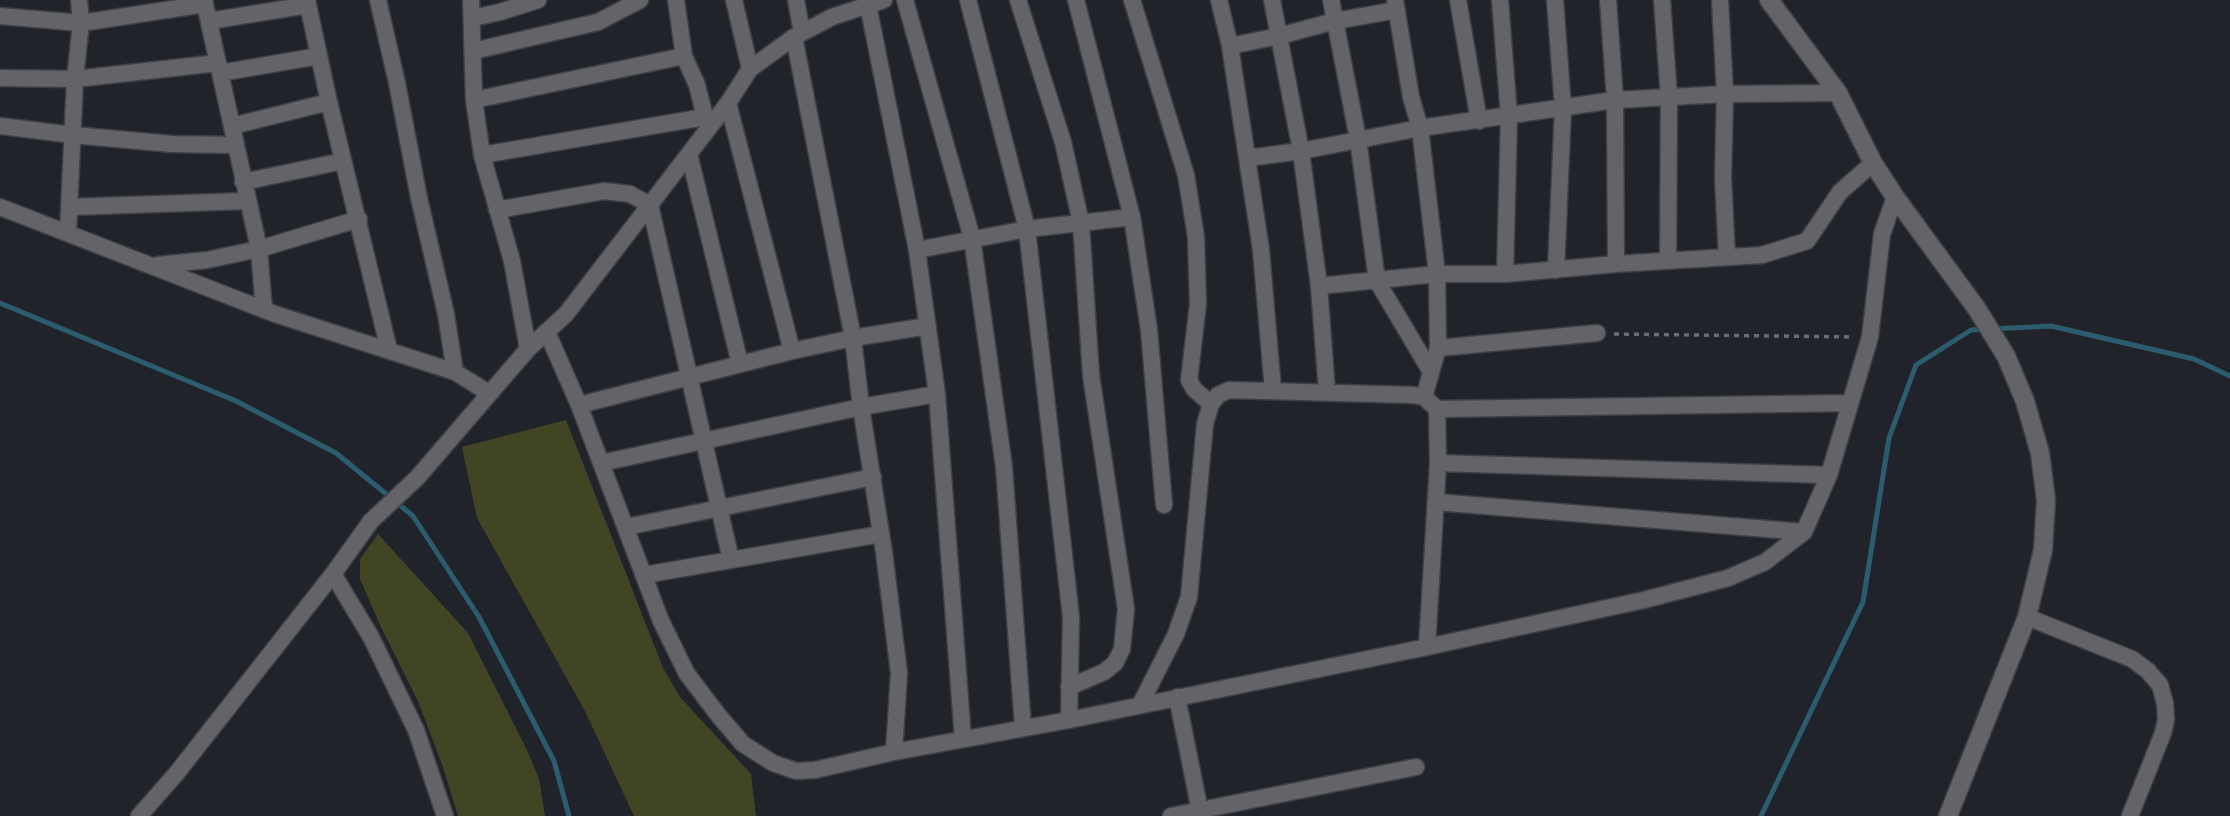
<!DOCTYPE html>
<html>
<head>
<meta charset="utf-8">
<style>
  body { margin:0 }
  canvas { display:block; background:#21232b }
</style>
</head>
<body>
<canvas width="2230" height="816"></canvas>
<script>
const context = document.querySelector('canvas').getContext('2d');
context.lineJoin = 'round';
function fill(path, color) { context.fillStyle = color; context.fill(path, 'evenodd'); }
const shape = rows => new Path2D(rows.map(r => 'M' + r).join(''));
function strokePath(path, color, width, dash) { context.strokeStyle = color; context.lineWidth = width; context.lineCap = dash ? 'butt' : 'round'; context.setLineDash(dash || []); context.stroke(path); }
const green = shape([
  [566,420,663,668,680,697,751,774,756,816,634,816,585,711,477,518,462,447],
  [378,534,468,633,527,750,539,779,545,816,458,816,443,767,418,701,380,625,360,579,360,559]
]);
const stream = shape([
  [0,303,236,401,336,453,413,516,479,617,554,761,569,816],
  [1761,816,1863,602,1889,438,1916,365,1971,330,2051,326,2194,359,2230,376]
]);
const path = shape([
  [1614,334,1854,337]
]);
const minor = shape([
  [204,0,259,249,264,310],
  [307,0,329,102,389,350],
  [378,0,397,83,419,198,446,314,455,372],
  [471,0,474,100],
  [676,0,684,56],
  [734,0,750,69],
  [796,0,802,33],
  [905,0,972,238,1004,467,1023,727],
  [968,0,1027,229,1071,617,1069,720],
  [1018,0,1063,142,1081,223,1091,375,1126,609,1122,649,1115,663,1104,672,1069,687],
  [1076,0,1132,217],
  [1132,0,1186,175,1196,237,1198,304,1189,380,1194,389,1211,404],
  [1219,0,1230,46,1261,250,1273,390],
  [1272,0,1301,151,1319,286,1437,274,1505,274,1616,264,1762,255,1807,241,1840,192,1873,163],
  [1331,0,1358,139,1377,281,1431,372],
  [1395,0,1411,97,1420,128,1437,274,1438,348,1424,397],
  [1458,0,1479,121],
  [1500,0,1509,116,1505,274],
  [1555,0,1563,108,1556,270],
  [1608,0,1615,100,1616,264],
  [1662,0,1669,98,1668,260],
  [1720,0,1725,94,1723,178,1727,257],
  [868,5,917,250,937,394,963,739],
  [0,16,81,23,205,4],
  [473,18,500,12,538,0],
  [209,21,308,5],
  [794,37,853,338,861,407,884,552,899,673,894,752],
  [1230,46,1279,36,1335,21,1397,10],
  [473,51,598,22,640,0],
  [220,73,319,56],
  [0,78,75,79,218,63],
  [728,103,792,351],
  [0,126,73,135,172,144,236,145],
  [232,126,329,102],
  [689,154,740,364],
  [482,155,705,117],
  [1247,158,1301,151,1420,128,1615,100,1725,94,1838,93],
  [243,182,343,161],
  [0,207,275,314,455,372,489,393],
  [69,207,247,201],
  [497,210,604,191,630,194,650,205,731,560],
  [68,233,75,79,81,23,79,0],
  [917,250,1027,229,1132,217,1149,330,1164,505],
  [158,265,207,260,259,249,359,219],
  [1319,286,1327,392],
  [547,332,579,405,661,621,687,674,719,716,743,744,773,763,796,771,815,770,894,752,1069,720,1427,647,1644,600,1728,578,1765,562,1804,532,1829,475,1870,337,1882,234,1895,197],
  [1438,348,1597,333],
  [528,349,512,261,482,155,474,100,684,56,697,85,705,117,715,120],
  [579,405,792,351,853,338,928,326],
  [1437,409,1849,403],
  [601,463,861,407,937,394],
  [1438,463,1829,475],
  [1436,502,1804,532],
  [626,527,873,477],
  [333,574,371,637,416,730,445,816],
  [644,575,881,534],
  [2027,617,2132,659,2148,671,2160,685,2165,703,2166,720,2163,733,2130,816],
  [1177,697,1201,816],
  [1140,705,1176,634,1189,597,1205,424,1211,404,1218,395,1229,390,1413,395,1424,397,1437,409,1438,463,1427,647],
  [139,816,176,774,333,574,371,521,417,478,528,349,566,314,728,103,750,69,794,37,832,17,884,0],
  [1171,816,1416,767]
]);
const tertiary = shape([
  [1769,0,1838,93,1873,163,1895,197,1977,309,2006,356,2025,401,2040,453,2046,500,2043,550,2027,617,1948,816]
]);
fill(green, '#424524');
strokePath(stream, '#2b5d6f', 5);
strokePath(minor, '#3e4047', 19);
strokePath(tertiary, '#3e4047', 21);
strokePath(path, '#6b6d74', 3.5, [5, 5]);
strokePath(minor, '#646367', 16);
strokePath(tertiary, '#646367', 18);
</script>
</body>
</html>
